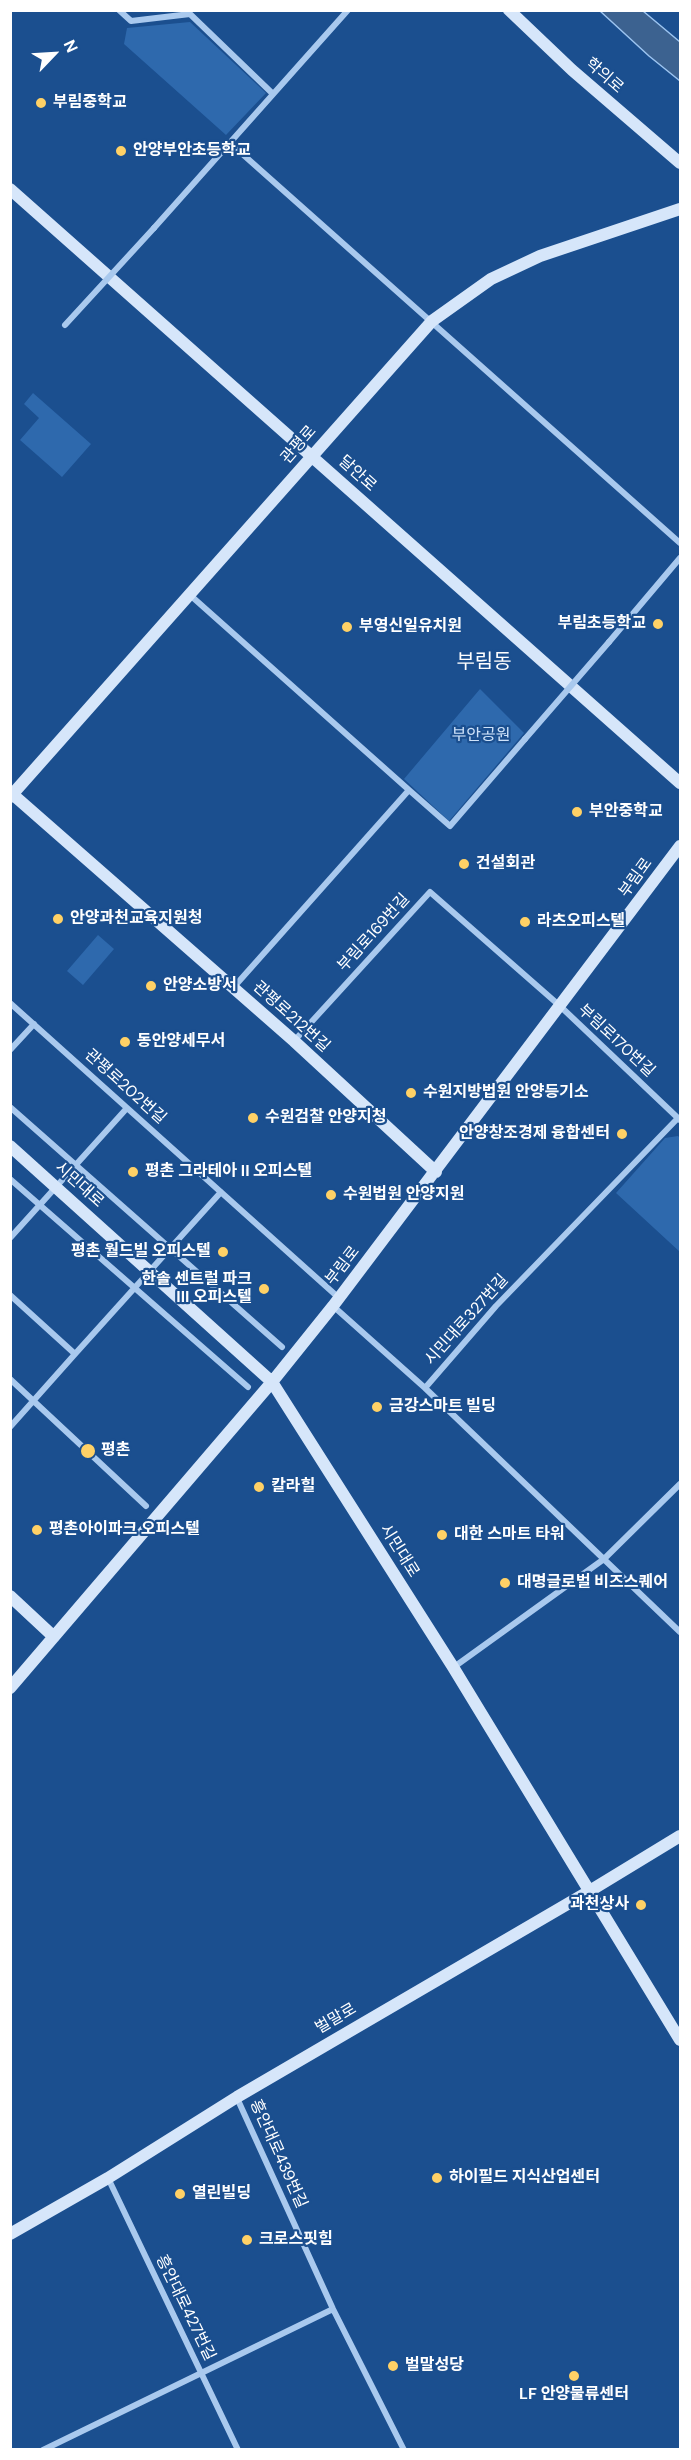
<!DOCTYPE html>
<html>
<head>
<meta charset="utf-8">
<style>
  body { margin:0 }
  #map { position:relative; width:691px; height:2460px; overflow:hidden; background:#1b4f8f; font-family:"DM Sans",sans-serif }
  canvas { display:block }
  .frame { position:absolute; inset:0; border:12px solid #fff; pointer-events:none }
  .north { position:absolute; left:24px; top:24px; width:60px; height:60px; -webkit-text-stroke:4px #1b4f8f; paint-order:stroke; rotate:65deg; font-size:16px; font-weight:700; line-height:24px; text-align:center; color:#fff }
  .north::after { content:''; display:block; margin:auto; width:21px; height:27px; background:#fff; clip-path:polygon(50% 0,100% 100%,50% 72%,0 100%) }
</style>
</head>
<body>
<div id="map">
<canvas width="691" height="2460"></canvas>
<div class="frame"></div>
<div class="north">N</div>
</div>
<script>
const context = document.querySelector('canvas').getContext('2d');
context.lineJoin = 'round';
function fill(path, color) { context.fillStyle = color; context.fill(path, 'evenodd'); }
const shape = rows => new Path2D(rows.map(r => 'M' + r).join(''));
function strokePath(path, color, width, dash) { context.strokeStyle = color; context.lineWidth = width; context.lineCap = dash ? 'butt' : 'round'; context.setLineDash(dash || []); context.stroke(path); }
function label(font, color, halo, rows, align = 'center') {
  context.font = font + ' "DM Sans","Noto Sans KR",sans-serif'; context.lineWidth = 4.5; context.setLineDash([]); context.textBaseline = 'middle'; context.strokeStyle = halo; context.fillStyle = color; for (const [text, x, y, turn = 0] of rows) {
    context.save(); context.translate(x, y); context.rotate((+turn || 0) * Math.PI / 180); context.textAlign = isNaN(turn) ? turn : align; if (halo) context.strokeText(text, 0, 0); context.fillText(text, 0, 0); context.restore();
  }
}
const green = shape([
  [190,22,266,93,226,135,124,44,127,28],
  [33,393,91,444,62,477,20,440,39,418,24,404],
  [480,689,524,733,449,821,404,779],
  [98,935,114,949,83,985,67,971],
  [678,1136,680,1138,680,1252,616,1193,665,1138]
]);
const water = shape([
  [600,11,643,11,680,42,680,81,649,56,600,11]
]);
const street = shape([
  [119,10,131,21,190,14,273,94],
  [230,143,680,543],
  [154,228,348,10],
  [190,595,409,790,233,988],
  [609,642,680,558],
  [409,790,450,826,525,739],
  [10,1003,339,1298],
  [294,1041,430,892,560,1006,680,1120],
  [10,1050,34,1024],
  [10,1107,282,1347],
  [10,1179,248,1387],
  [10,1238,127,1108],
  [10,1295,75,1354,221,1192],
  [333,1306,425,1388,680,1632],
  [10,1379,146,1506],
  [425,1388,496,1306,678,1118],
  [10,1427,75,1354],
  [454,1667,604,1559,680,1484],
  [237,2098,333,2309,404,2450],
  [108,2178,238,2450],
  [43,2450,333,2309]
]);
const secondary = shape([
  [509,10,572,70,680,163],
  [10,189,680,783],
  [10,792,294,1041,436,1172],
  [10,797,432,321,491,279,540,256,680,209],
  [10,1146,272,1382,453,1667,680,2040],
  [10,1596,54,1637],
  [10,1688,272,1382,333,1306,680,846],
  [10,2234,108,2178,237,2097,588,1892,680,1836]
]);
const streetBridge = shape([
  [65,325,154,228],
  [525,739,609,642]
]);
const markers = [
  [41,103,6,"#ffd166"],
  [121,151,6,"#ffd166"],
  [658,624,6,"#ffd166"],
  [347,627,6,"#ffd166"],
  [577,812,6,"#ffd166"],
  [464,864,6,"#ffd166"],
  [58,919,6,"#ffd166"],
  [525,922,6,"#ffd166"],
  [151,986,6,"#ffd166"],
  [125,1042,6,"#ffd166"],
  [411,1093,6,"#ffd166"],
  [253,1118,6,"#ffd166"],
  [622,1134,6,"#ffd166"],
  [133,1172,6,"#ffd166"],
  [331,1195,6,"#ffd166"],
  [223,1252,6,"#ffd166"],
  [264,1289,6,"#ffd166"],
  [377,1407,6,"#ffd166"],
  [88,1451,8,"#ffd166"],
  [259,1487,6,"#ffd166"],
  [37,1530,6,"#ffd166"],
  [442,1535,6,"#ffd166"],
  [505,1583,6,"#ffd166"],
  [641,1905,6,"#ffd166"],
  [437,2178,6,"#ffd166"],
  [180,2194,6,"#ffd166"],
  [247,2240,6,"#ffd166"],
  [393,2366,6,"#ffd166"],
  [574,2376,6,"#ffd166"]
];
const streetNames = [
  ["학의로",604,76,41],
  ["관평로",299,445,-49],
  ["달안로",357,474,42],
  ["부림로",636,878,-54],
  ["부림로169번길",374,933,-48],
  ["관평로212번길",291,1017,42],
  ["부림로170번길",616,1041,43],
  ["관평로202번길",125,1087,42],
  ["시민대로",79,1185,42],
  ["부림로",343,1266,-52],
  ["시민대로327번길",467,1320,-48],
  ["시민대로",399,1551,58],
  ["벌말로",336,2019,-30],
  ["흥안대로439번길",278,2154,66],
  ["흥안대로427번길",185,2308,64]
];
const poiNames = [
  ["부림중학교",53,103],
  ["안양부안초등학교",133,151],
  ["부림초등학교",646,624,"right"],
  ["부영신일유치원",359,627],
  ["부안중학교",589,812],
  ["건설회관",476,864],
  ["안양과천교육지원청",70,919],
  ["라츠오피스텔",537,922],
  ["안양소방서",163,986],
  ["동안양세무서",137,1042],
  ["수원지방법원 안양등기소",423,1093],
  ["수원검찰 안양지청",265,1118],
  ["안양창조경제 융합센터",610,1134,"right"],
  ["평촌 그라테아 II 오피스텔",145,1172],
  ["수원법원 안양지원",343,1195],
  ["평촌 월드빌 오피스텔",211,1252,"right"],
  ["한솔 센트럴 파크",252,1280,"right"],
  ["III 오피스텔",252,1298,"right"],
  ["금강스마트 빌딩",389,1407],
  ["평촌",101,1451],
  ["칼라힐",271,1487],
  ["평촌아이파크 오피스텔",49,1530],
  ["대한 스마트 타워",454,1535],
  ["대명글로벌 비즈스퀘어",517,1583],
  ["과천상사",629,1905,"right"],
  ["하이필드 지식산업센터",449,2178],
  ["열린빌딩",192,2194],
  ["크로스핏힘",259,2240],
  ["벌말성당",405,2366],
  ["LF 안양물류센터",574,2395,"center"]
];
const parkNames = [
  ["부안공원",481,736]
];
const quarterNames = [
  ["부림동",484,663]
];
fill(green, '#2e69ad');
fill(water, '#3c6290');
strokePath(water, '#9cc4f0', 1.5);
strokePath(street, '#a9c9ee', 6);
strokePath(secondary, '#d6e6fa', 12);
strokePath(streetBridge, '#a9c9ee', 6);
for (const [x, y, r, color] of markers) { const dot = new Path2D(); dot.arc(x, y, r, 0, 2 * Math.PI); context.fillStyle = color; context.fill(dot); strokePath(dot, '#1b4f8f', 2); }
label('16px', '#fff', '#1b4f8f', streetNames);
label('bold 16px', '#fff', '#1b4f8f', poiNames, 'left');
label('16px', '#cfe3fa', '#1b4f8f', parkNames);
label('20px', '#fff', '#1b4f8f', quarterNames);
</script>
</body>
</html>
